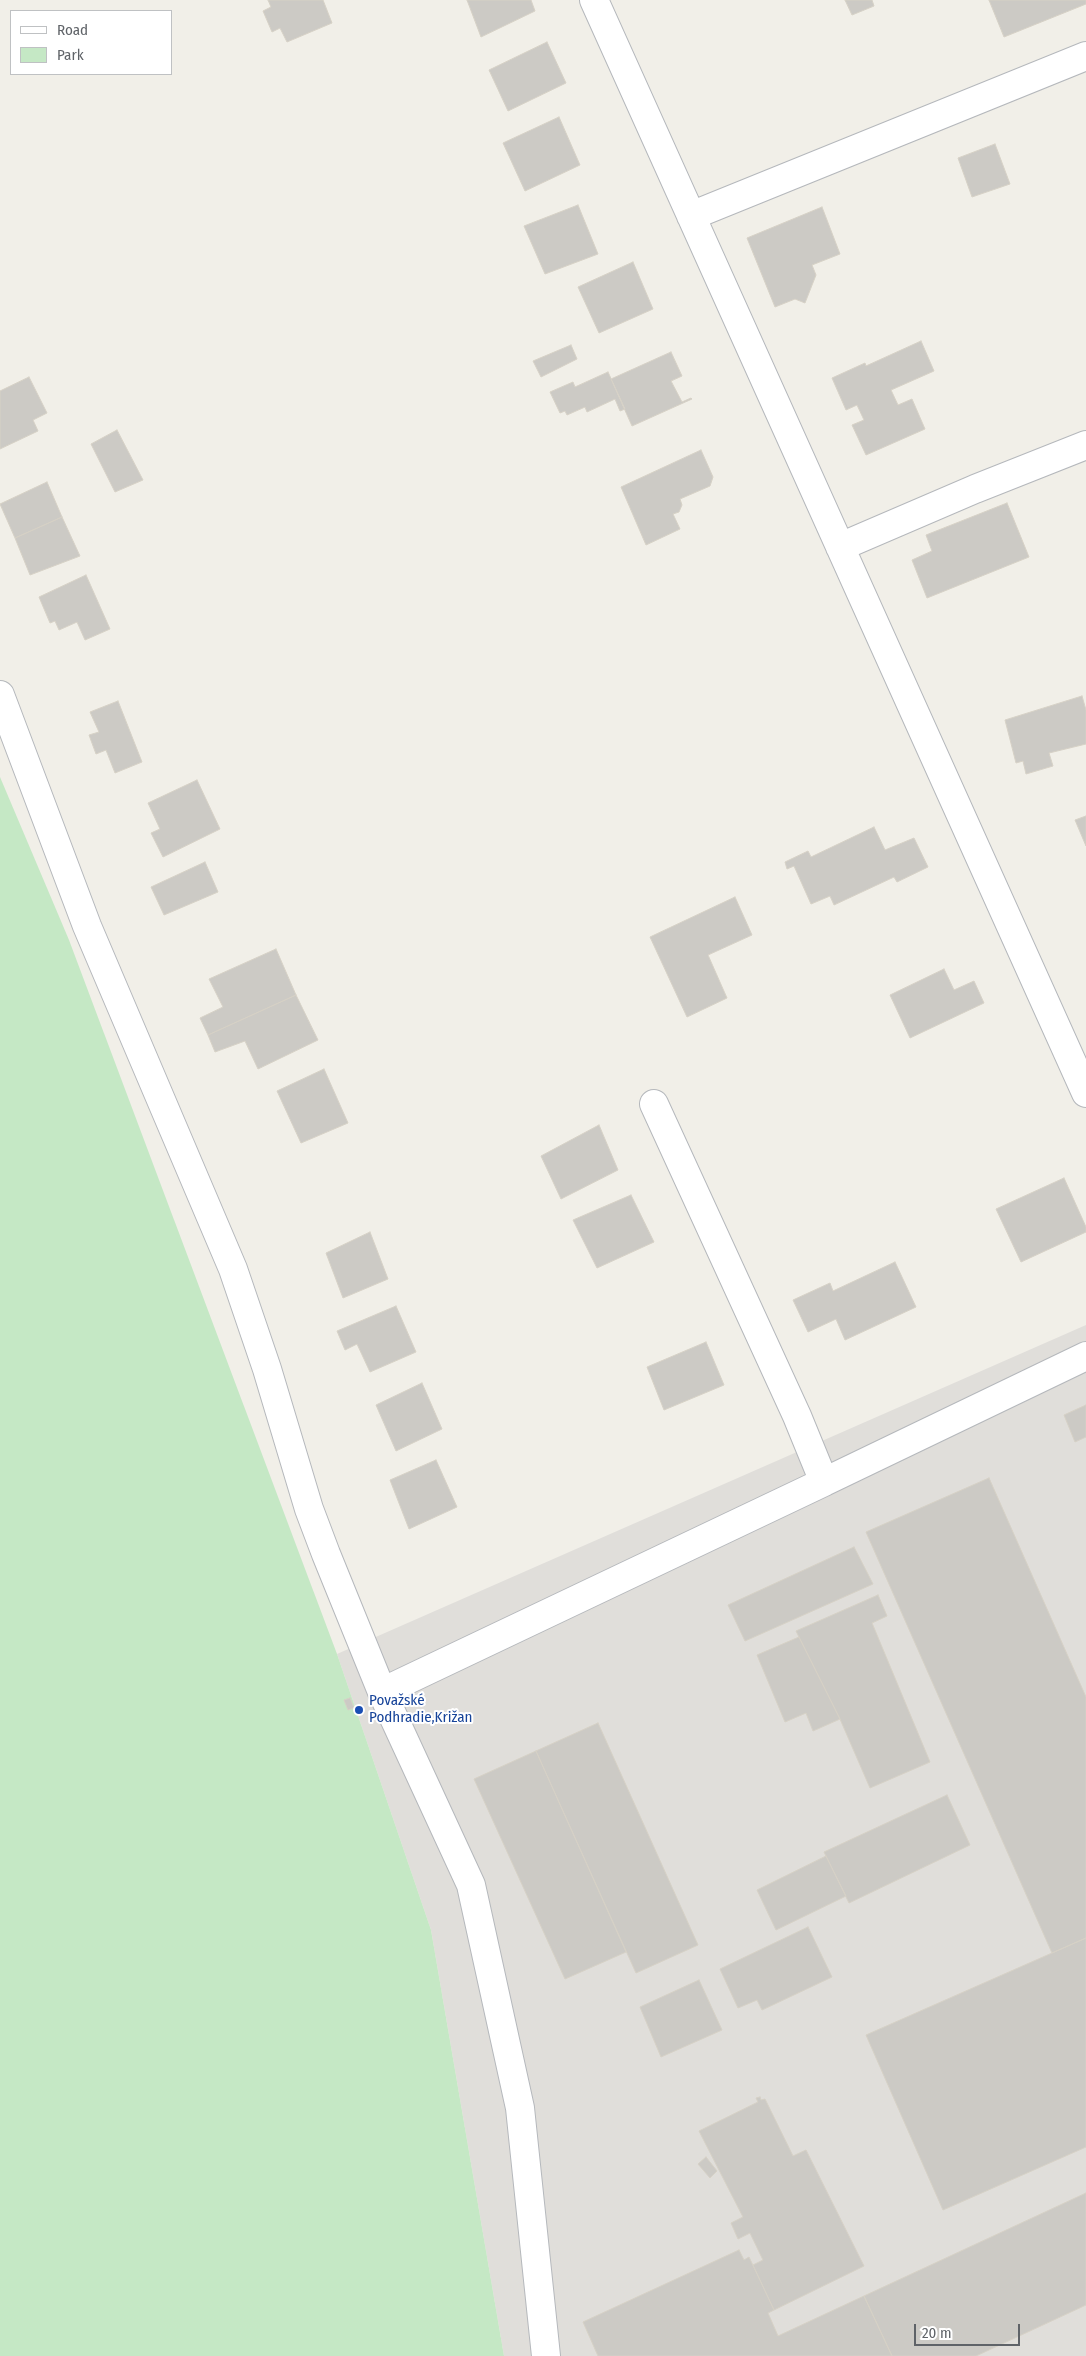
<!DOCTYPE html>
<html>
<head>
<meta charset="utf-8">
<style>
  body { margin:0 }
  #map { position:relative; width:1086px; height:2356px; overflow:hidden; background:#f1efe8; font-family:"Fira Sans Condensed",sans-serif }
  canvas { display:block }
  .legend { position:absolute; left:10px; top:10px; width:162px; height:65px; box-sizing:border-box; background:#fff; border:1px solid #bfc1c3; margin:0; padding:6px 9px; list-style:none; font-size:15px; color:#5f6368 }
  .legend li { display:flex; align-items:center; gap:10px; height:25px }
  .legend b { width:25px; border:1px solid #bfc1c3 }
  .scale { position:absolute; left:914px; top:2324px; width:106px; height:22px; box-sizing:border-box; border:2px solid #5f6368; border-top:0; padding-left:6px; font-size:15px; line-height:18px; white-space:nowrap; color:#5f6368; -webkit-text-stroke:4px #fff; paint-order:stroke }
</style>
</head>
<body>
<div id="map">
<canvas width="1086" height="2356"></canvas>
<ul class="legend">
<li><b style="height:6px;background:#fff"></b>Road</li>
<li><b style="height:14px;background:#c5e8c5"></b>Park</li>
</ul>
<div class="scale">20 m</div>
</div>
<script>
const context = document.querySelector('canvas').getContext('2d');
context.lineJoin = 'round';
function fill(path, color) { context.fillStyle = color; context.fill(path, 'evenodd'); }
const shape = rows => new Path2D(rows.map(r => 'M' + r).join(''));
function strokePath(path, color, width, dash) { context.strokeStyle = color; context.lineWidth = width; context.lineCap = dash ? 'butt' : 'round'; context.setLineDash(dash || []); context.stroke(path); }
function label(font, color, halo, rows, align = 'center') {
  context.font = font + ' "Fira Sans Condensed",sans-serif'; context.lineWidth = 4; context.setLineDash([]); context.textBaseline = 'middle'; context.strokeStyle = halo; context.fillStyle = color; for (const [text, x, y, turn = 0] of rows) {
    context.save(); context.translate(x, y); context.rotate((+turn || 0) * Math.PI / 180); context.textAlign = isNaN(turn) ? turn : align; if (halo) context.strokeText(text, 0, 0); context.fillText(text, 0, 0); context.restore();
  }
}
const industrial = shape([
  [1086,1325,1086,2356,504,2356,431,1930,337,1654]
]);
const green = shape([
  [0,777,69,940,337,1654,431,1930,504,2356,0,2356]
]);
const building = shape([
  [268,0,323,0,332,23,287,42,280,28,272,32,263,11,271,7,268,0],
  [467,0,531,0,535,11,481,37,467,0],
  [845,0,872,0,874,6,852,15,845,0],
  [989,0,1086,0,1086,4,1004,37,989,0],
  [547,42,566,83,508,111,489,70,547,42],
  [559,117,580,165,525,191,503,143,559,117],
  [995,144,1010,184,972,197,958,158,995,144],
  [578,205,598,254,545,274,524,226,578,205],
  [822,207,840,254,812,265,816,275,805,303,795,299,775,307,747,238,822,207],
  [633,262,653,309,599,333,578,287,633,262],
  [921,341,934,371,891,390,898,405,912,399,925,429,866,455,852,425,864,420,857,405,846,410,832,378,865,363,866,366,921,341],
  [571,345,577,359,541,377,533,361,571,345],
  [671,352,682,376,671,381,682,402,691,398,692,399,632,426,611,379,671,352],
  [608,372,625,409,620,411,615,399,587,412,585,407,567,415,565,411,560,413,550,392,573,382,575,387,608,372],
  [29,377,47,413,33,420,38,431,0,449,0,391,29,377],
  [117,430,143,480,115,492,91,444,117,430],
  [701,450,713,477,710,486,680,499,682,505,679,512,673,514,680,529,646,545,621,487,701,450],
  [47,482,62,517,15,538,0,504,47,482],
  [1007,503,1029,557,927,598,912,560,932,551,926,535,1007,503],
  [62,517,80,556,30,575,15,538,62,517],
  [86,575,110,629,85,640,77,622,59,630,55,621,50,623,39,597,86,575],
  [1082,696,1086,710,1086,744,1049,753,1053,766,1026,774,1023,761,1016,763,1005,720,1082,696],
  [118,701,142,762,115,773,106,750,96,754,89,735,99,732,90,712,118,701],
  [197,780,220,829,163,857,151,833,160,829,148,803,197,780],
  [1086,816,1086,846,1075,820,1086,816],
  [874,827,885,850,914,838,928,867,897,882,894,877,834,905,830,896,811,904,794,866,787,869,785,862,808,851,811,857,874,827],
  [205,862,218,892,164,915,151,887,205,862],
  [735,897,752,935,708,955,727,998,687,1017,650,937,735,897],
  [276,949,296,995,208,1035,200,1018,223,1007,209,979,276,949],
  [944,969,954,990,974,981,984,1003,910,1038,890,995,944,969],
  [296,995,318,1040,258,1069,245,1041,215,1052,208,1035,296,995],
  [324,1069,348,1123,301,1143,277,1091,324,1069],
  [599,1125,618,1170,561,1199,541,1156,599,1125],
  [1064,1178,1086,1227,1086,1232,1021,1262,996,1209,1064,1178],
  [631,1195,654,1242,597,1268,573,1220,631,1195],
  [370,1232,388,1279,343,1298,326,1253,370,1232],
  [895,1262,916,1307,845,1340,836,1319,808,1332,793,1300,830,1283,833,1291,895,1262],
  [396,1306,416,1352,370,1372,357,1344,345,1350,337,1331,396,1306],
  [706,1342,724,1385,664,1410,647,1367,706,1342],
  [422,1383,442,1429,396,1451,376,1405,422,1383],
  [1086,1405,1086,1437,1075,1442,1064,1415,1086,1405],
  [436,1460,457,1507,409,1529,390,1480,436,1460],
  [989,1478,1086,1697,1086,1938,1052,1953,866,1532,989,1478],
  [854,1547,873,1584,745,1641,728,1605,854,1547],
  [878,1595,887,1616,872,1623,930,1762,870,1788,840,1719,796,1631,878,1595],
  [799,1637,840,1719,813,1731,806,1713,785,1722,757,1655,799,1637],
  [350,1698,354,1708,348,1710,344,1700,350,1698],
  [598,1723,698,1945,636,1973,536,1751,598,1723],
  [536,1751,626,1952,565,1979,474,1779,536,1751],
  [947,1795,970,1845,849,1903,824,1852,947,1795],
  [826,1856,846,1896,776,1930,757,1890,826,1856],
  [808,1927,832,1977,762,2010,757,2000,738,2008,720,1969,808,1927],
  [1086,1938,1086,2147,943,2210,866,2035,1086,1938],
  [699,1980,722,2030,661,2057,640,2007,699,1980],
  [760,2097,761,2100,765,2099,793,2156,806,2150,864,2266,774,2310,753,2265,763,2260,750,2233,738,2239,731,2223,743,2217,699,2131,758,2102,756,2098,760,2097],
  [706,2157,717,2171,710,2178,698,2164,706,2157],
  [1086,2193,1086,2305,976,2356,892,2356,864,2296,1086,2193],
  [739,2250,744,2260,749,2257,774,2310,768,2313,778,2336,864,2296,892,2356,598,2356,583,2322,739,2250]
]);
const minor = shape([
  [594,0,1086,1093],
  [691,216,1086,56],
  [840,547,975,489,1086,445],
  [0,695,87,926,233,1269,267,1369,309,1509,326,1554,382,1692,471,1885,520,2108,546,2356],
  [654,1104,797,1416,824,1482,1086,1356],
  [382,1692,824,1482]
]);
const markers = [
  [359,1710,5,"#1a4fb4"]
];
const transitNames = [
  ["Považské",369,1701],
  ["Podhradie,Križan",369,1718]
];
fill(industrial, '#e0deda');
fill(green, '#c5e8c5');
fill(building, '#cccac5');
strokePath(building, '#d6d1c6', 1);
strokePath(minor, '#b5b8bc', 30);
strokePath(minor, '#fff', 28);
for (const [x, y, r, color] of markers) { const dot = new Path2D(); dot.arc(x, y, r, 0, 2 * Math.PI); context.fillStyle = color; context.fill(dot); strokePath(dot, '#fff', 2); }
label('15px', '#164399', '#fff', transitNames, 'left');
</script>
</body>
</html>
